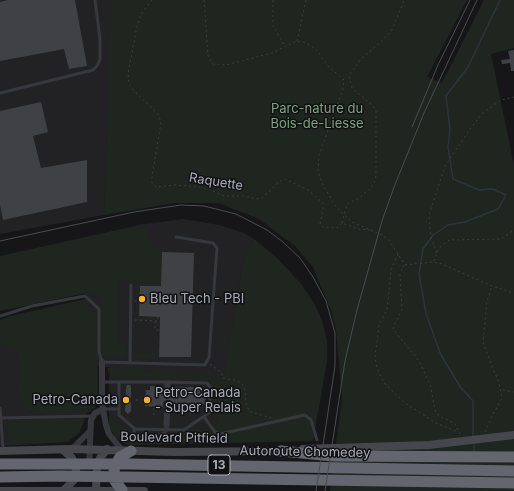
<!DOCTYPE html>
<html>
<head>
<meta charset="utf-8">
<style>
  body { margin:0 }
  canvas { display:block; background:#161618 }
</style>
</head>
<body>
<canvas width="514" height="491"></canvas>
<script>
const context = document.querySelector('canvas').getContext('2d');
context.lineJoin = 'round';
function fill(path, color) { context.fillStyle = color; context.fill(path, 'evenodd'); }
const shape = rows => new Path2D(rows.map(r => 'M' + r).join(''));
function strokePath(path, color, width, dash) { context.strokeStyle = color; context.lineWidth = width; context.lineCap = dash ? 'butt' : 'round'; context.setLineDash(dash || []); context.stroke(path); }
function label(font, color, halo, rows, align = 'center') {
  context.font = font + ' Inter,sans-serif'; context.lineWidth = 3; context.setLineDash([]); context.textBaseline = 'middle'; context.strokeStyle = halo; context.fillStyle = color; for (const [text, x, y, turn = 0] of rows) {
    context.save(); context.translate(x, y); context.rotate((+turn || 0) * Math.PI / 180); context.textAlign = isNaN(turn) ? turn : align; if (halo) context.strokeText(text, 0, 0); context.fillText(text, 0, 0); context.restore();
  }
}
const built = shape([
  [0,0,112,0,104,215,0,234],
  [183,219,219,225,244,233,254,239,243,260,224,377,216,444,125,444,115,437,109,425,109,367,97,367,97,316,85,301,86,289,119,289,119,281,139,225],
  [32,339,96,407,87,413,79,433,67,442,0,446,0,342]
]);
const green = shape([
  [111,0,467,0,427,77,442,83,484,0,514,0,514,48,491,54,514,165,514,491,330,491,342,398,336,330,332,313,313,267,295,246,259,219,218,203,174,203,104,215],
  [144,224,150,239,162,252,161,296,154,286,140,286,138,299,136,299,136,282,119,281,118,344,126,344,126,356,124,358,105,358,102,354,101,297,86,293,0,311,0,256],
  [254,239,276,257,302,285,315,305,322,321,327,340,327,361,313,441,130,445,121,442,111,429,109,416,112,416,114,419,136,438,152,438,166,437,167,434,211,430,217,435,215,425,216,425,219,405,219,389,215,388,215,384,219,384,219,379,129,378,110,375,108,372,108,368,139,367,146,374,152,374,149,368,159,368,159,373,221,377,223,380,243,260],
  [86,299,85,301,97,316,98,404,93,408,85,411,43,414,29,410,24,406,18,392,18,382,20,380,17,351,14,348,0,344,0,320,10,316],
  [136,302,138,303,139,316,153,317,156,307,155,320,136,320],
  [134,353,156,353,156,359,136,359],
  [71,418,82,419,84,422,79,433,67,442,9,445,7,421]
]);
const stream = shape([
  [473,436,473,401,461,388,441,355,426,314,419,274,423,249,433,235,448,225,465,222,498,209,506,195,493,189,479,190,453,179,448,147,450,130,446,96,468,67,500,0],
  [474,442,474,452]
]);
const building = shape([
  [8,0,75,0,87,66,69,69,64,49,0,61,0,2],
  [514,50,514,71,511,71,510,63,502,64,501,60,510,59,508,51],
  [41,102,48,132,33,136,41,168,87,160,87,202,3,220,0,205,0,111],
  [162,252,194,253,191,357,159,357,160,317,139,316,140,286,161,286],
  [130,385,131,387,131,411,128,414,125,411,126,388,127,385],
  [150,386,162,386,163,396,166,399,172,397,172,387,202,387,205,390,205,404,172,404,170,400,166,400,163,402,163,407,145,406,146,390,150,390]
]);
const path = shape([
  [152,0,142,13,137,26,128,74,129,84,133,90,158,114,161,122,152,177,152,183,156,187,175,185,200,187,209,189,224,196,244,196,257,199,262,198,279,182,285,179,308,190,323,203,323,209,320,224,323,227,337,228,342,223,358,229,370,230],
  [204,0,208,56,213,64,226,65,272,53,297,41,303,42,315,48,328,66,344,80,343,89,319,155,318,171,323,185,336,207,352,222,382,235,389,240,405,265],
  [273,0,273,26,285,46],
  [297,41,306,0],
  [342,223,347,204,359,198,369,190,374,183,376,176,376,111,373,106,352,88,349,75,361,59,383,40,392,30,404,0],
  [437,253,431,237,429,215,445,166,473,125,483,113,501,100,514,97],
  [398,254,391,270,387,310,379,325,375,357,377,368,384,383,405,403,436,423,458,432],
  [434,261,439,248,449,240,501,239,514,230],
  [404,265,400,274,402,310,394,325,393,329,419,361,430,384,435,410,438,415,455,424,460,434],
  [405,265,433,262,442,264,492,286,514,293],
  [135,301,140,301],
  [135,320,158,321,158,307],
  [155,321,155,329,160,331],
  [210,364,221,372,223,378,238,381,243,385,245,390,246,403,249,411,271,418],
  [146,390,145,406,161,407],
  [503,390,514,392],
  [136,400,145,400],
  [174,404,205,404,205,390,202,388],
  [190,414,190,404],
  [154,415,154,406],
  [485,432,490,420,502,398,499,383,483,343,487,301,492,286]
]);
const lane = shape([
  [0,93,93,70,97,66,100,59,100,39,95,0],
  [0,316,32,306,85,296,99,309,99,352,102,362,205,365,209,357,217,248,213,243,176,237],
  [130,363,131,285],
  [102,382,166,382,207,383,210,387,210,412,184,430,135,429,119,415,119,382],
  [166,396,166,382],
  [169,396,169,382],
  [166,403,165,425,167,430],
  [0,408,3,449],
  [104,409,119,409],
  [204,417,215,432,220,434,305,415,311,420,317,440],
  [1,418,92,416],
  [134,428,134,434,137,437,151,437,165,433,168,425,169,403]
]);
const street = shape([
  [102,362,102,404,106,425,109,434,121,449],
  [72,449,90,431],
  [89,466,91,420,95,413,104,409]
]);
const secondary = shape([
  [303,449,429,445,514,435],
  [63,450,72,458,76,470,74,480,64,490],
  [0,451,72,449,174,452,286,451],
  [96,490,97,466,100,458,107,449],
  [0,491,144,491]
]);
const highway = shape([
  [281,451,333,456,514,457],
  [0,464,130,464,514,471],
  [0,477,61,476,514,483],
  [122,490,115,481,114,468,120,457,131,451]
]);
const tram = shape([
  [412,127,438,65,470,0],
  [0,241,134,212,181,205,204,206,236,214,267,230,283,242,300,258,313,277,326,301,335,333,335,366,316,491],
  [325,491,345,361,357,310,382,221,394,187,424,113,477,0]
]);
const markers = [
  [142,299,4,"#f2b134"],
  [126,400,4,"#f2b134"],
  [147,400,4,"#f2b134"]
];
const shields = [
  [219,465,22]
];
const shieldNames = [
  ["13",219,465]
];
const parkNames = [
  ["Parc-nature du",317,109],
  ["Bois-de-Liesse",317,124]
];
const streetNames = [
  ["Raquette",216,182,9],
  ["Boulevard Pitfield",174,438,1],
  ["Autoroute Chomedey",305,452,1]
];
const poiNames = [
  ["Bleu Tech - PBI",150,299],
  ["Petro-Canada",155,393],
  ["- Super Relais",155,408],
  ["Petro-Canada",118,400,"right"]
];
fill(built, '#222225');
fill(green, '#1e261f');
strokePath(stream, '#2c353c', 1.5);
fill(building, '#404145');
strokePath(path, '#3d3f44', 1, [2, 3]);
strokePath(lane, '#37383d', 3);
strokePath(street, '#37383d', 6);
strokePath(secondary, '#45474d', 8);
strokePath(highway, '#63666e', 11);
strokePath(tram, '#4a4c52', 1);
for (const [x, y, r, color] of markers) { const dot = new Path2D(); dot.arc(x, y, r, 0, 2 * Math.PI); context.fillStyle = color; context.fill(dot); strokePath(dot, '#111113', 1.5); }
for (const [x, y, w] of shields) { const box = new Path2D(); box.roundRect(x - w / 2, y - 10, w, 20, 3); context.fillStyle = '#111113'; context.fill(box); strokePath(box, '#a8adb8', 1); }
label('bold 12px', '#a8adb8', null, shieldNames);
label('13px', '#7fa381', '#111113', parkNames);
label('13px', '#a8adb8', '#111113', streetNames);
label('13px', '#a8adb8', '#111113', poiNames, 'left');
</script>
</body>
</html>
